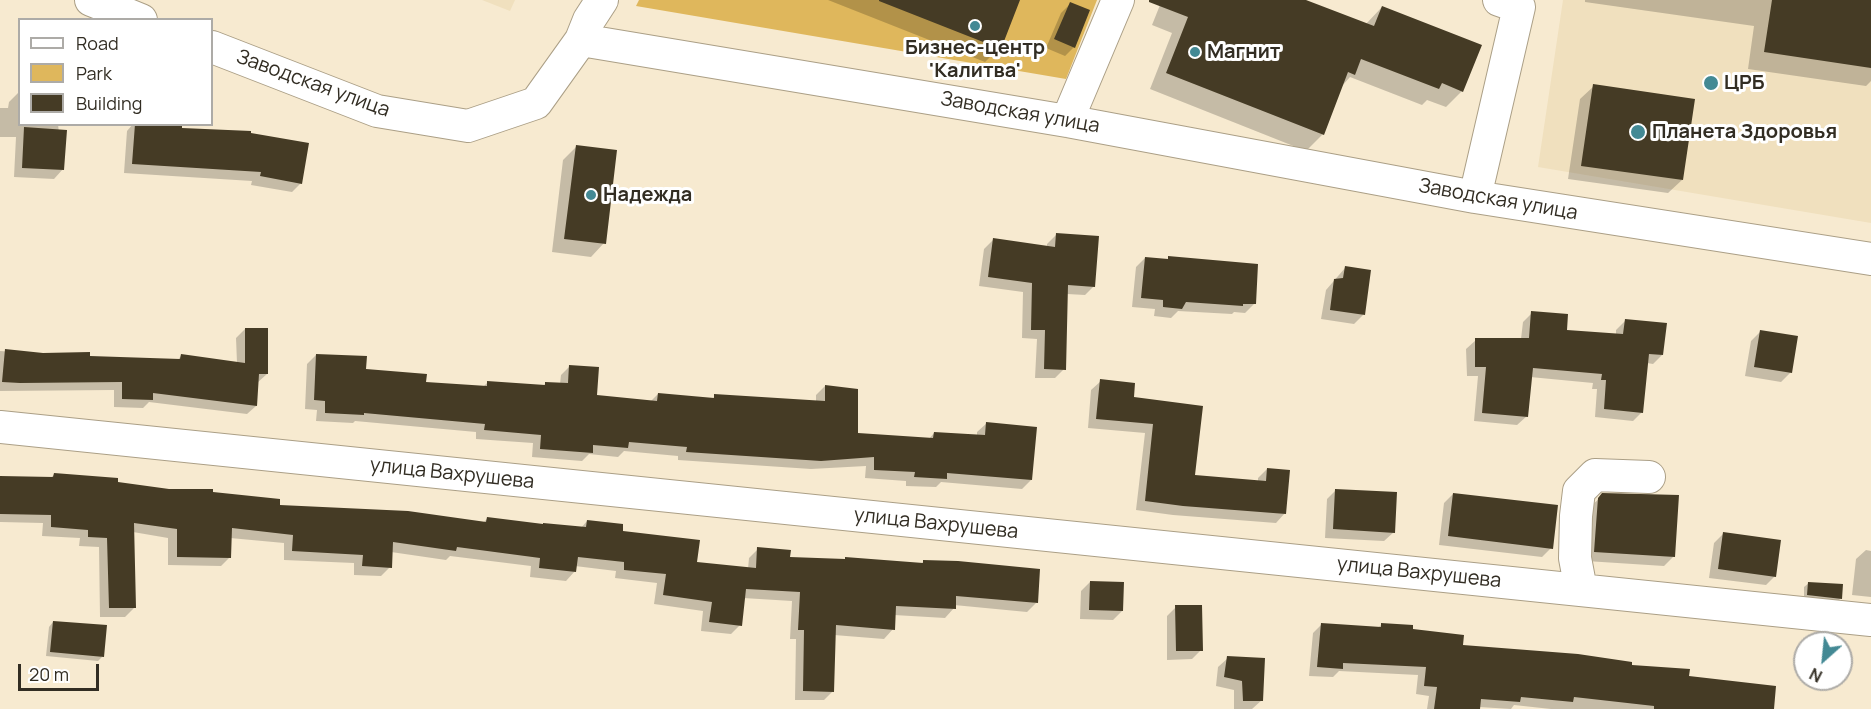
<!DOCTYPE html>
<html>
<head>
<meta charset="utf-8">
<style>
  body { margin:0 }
  #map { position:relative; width:1871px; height:709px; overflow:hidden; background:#f7ead0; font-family:Manrope,sans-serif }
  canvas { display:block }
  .legend { position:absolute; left:18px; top:18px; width:195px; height:108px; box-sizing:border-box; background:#fff; border:2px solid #adaba7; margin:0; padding:8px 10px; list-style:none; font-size:18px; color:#322d23 }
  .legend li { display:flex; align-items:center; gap:12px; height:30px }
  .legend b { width:30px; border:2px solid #adaba7 }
  .north { position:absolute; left:1793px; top:631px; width:60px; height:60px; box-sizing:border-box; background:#fff; border:2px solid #adaba7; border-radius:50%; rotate:207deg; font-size:16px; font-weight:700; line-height:24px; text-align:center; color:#322d23 }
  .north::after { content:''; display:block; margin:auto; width:21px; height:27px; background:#438994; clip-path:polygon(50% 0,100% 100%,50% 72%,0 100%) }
  .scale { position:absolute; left:18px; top:664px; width:81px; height:27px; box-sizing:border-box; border:3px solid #322d23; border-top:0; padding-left:8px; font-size:18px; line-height:21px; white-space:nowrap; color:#322d23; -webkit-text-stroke:4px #fff; paint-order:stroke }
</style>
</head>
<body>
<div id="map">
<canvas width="1871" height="709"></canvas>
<ul class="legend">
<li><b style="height:8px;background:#fff"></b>Road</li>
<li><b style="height:16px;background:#dfb75c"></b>Park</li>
<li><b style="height:16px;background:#453b25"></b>Building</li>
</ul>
<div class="north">N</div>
<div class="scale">20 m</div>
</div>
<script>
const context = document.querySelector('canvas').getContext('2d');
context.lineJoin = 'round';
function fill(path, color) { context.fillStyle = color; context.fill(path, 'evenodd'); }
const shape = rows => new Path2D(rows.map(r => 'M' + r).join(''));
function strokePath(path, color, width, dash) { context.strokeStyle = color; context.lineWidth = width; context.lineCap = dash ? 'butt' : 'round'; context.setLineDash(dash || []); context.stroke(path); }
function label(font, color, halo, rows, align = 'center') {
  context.font = font + ' Manrope,sans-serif'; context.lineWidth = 6; context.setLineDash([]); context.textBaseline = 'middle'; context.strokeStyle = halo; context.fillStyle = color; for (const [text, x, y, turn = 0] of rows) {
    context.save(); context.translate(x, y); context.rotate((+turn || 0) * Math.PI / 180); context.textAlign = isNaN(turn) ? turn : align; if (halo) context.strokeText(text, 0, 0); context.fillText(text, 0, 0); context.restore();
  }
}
const built = shape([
  [482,0,515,0,510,11],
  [1563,0,1871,0,1871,223,1538,167]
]);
const green = shape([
  [639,0,1097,0,1066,79,636,6]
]);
const shadow = shape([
  [828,0,1009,0,999,48,985,62],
  [1162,0,1302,0,1366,24,1382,7,1462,91,1446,107,1427,100,1422,105,1350,77,1342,86,1323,134,1306,151,1150,89,1172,33,1152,25],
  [1585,0,1871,0,1871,81,1866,86,1748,69,1754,26,1585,2],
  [1070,4,1074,47,1065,56,1046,48,1061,13],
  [1594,86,1682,180,1668,193,1568,179,1580,99],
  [18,93,20,93,20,124,58,124,63,169,54,179,14,177,16,137,0,137,0,108,8,108,9,102],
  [133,124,180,125,180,130,301,183,292,192,251,185,252,181,124,173,127,131],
  [576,147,604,243,591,257,552,252,563,160],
  [1056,235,1094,286,1085,295,1067,294,1064,369,1055,378,1035,378,1037,339,1022,338,1023,292,979,286,984,249,993,240,1047,247,1047,244],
  [1145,258,1166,260,1169,258,1254,304,1245,313,1234,312,1232,314,1178,311,1171,318,1154,316,1155,309,1132,307,1136,267],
  [1345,268,1363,315,1354,324,1321,319,1326,290],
  [1532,313,1565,332,1616,335,1616,330,1625,321,1662,355,1653,364,1647,363,1642,412,1633,421,1595,417,1597,389,1592,389,1593,383,1530,377,1527,416,1517,425,1474,421,1478,376,1467,376,1466,349,1476,340,1521,339,1523,322],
  [245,329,267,374,257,383,256,406,247,414,149,402,143,408,114,407,114,390,0,391,0,351,88,357,177,361,181,356,237,363,236,338],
  [1760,332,1791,372,1781,382,1745,376,1751,341],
  [316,355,364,370,425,383,483,387,488,382,543,386,546,383,560,384,561,375,570,366,595,396,650,402,658,394,712,399,715,396,816,402,816,395,825,386,856,435,929,439,934,433,977,436,977,432,987,423,1031,480,1022,489,941,482,936,487,906,486,906,481,865,478,866,466,811,469,678,460,678,456,624,451,618,457,589,454,582,461,532,457,533,443,476,439,476,432,355,421,353,423,316,421,317,410,305,409,307,364],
  [1101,381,1132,398,1202,407,1193,476,1258,481,1258,478,1267,469,1285,513,1276,523,1173,515,1136,510,1145,433,1088,428,1091,390],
  [54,475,168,490,211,493,278,507,483,523,487,519,581,528,587,521,621,532,696,563,748,569,749,558,758,549,788,558,920,565,924,561,1036,603,1027,612,954,605,954,608,945,618,894,615,893,629,884,639,834,635,833,691,824,700,795,700,796,639,790,639,792,601,743,598,740,625,731,634,701,631,703,611,654,604,657,583,615,578,616,571,575,566,575,571,566,581,530,577,531,566,450,556,446,560,391,552,390,567,381,576,354,575,354,563,284,560,284,543,230,538,230,557,221,566,168,565,168,538,133,532,134,608,125,617,100,617,99,547,79,546,80,538,42,536,43,523,0,522,0,477,50,478],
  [1336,490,1394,532,1384,541,1325,538,1327,499],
  [1453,494,1551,548,1542,557,1439,545,1444,503],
  [1603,495,1673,557,1664,566,1586,561,1589,508],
  [1723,534,1775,576,1766,585,1709,578,1714,543],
  [1866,550,1871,551,1871,597,1852,595,1856,559],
  [1090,582,1122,611,1113,620,1080,619,1081,591],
  [1809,583,1841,598,1836,603,1804,599,1804,587],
  [1176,607,1201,650,1192,659,1167,660,1167,616],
  [53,622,102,657,98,661,46,656,49,627],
  [1322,624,1378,628,1382,624,1411,631,1461,647,1630,666,1688,677,1773,709,1551,709,1514,705,1511,709,1479,707,1479,709,1427,709,1429,696,1416,694,1418,675,1339,671,1333,677,1309,676,1313,633],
  [1228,658,1262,700,1252,709,1234,709,1234,690,1216,686,1218,667]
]);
const building = shape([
  [879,0,1020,0,1001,49,879,1],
  [1149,0,1306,0,1374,26,1382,6,1482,45,1463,92,1442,83,1439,89,1361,59,1355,75,1348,72,1324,135,1166,73,1188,17,1149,2],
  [1772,0,1871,0,1871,68,1764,52],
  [1070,2,1090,10,1075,48,1054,39],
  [1593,84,1695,99,1683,180,1581,166],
  [135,124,182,124,182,128,251,131,251,133,309,143,302,184,260,176,261,172,132,164],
  [24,127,67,130,64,170,22,168],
  [576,145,617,150,606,244,564,239],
  [1056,233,1099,236,1095,287,1068,285,1066,370,1044,369,1045,330,1031,330,1032,283,988,277,993,238,1055,247],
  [1168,256,1258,264,1256,304,1243,304,1243,306,1186,302,1182,309,1163,307,1163,300,1141,298,1145,257,1168,259],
  [1345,266,1371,270,1365,315,1330,310,1334,279,1343,278],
  [1531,311,1568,314,1567,330,1623,334,1625,319,1667,323,1663,355,1649,354,1643,413,1604,409,1606,380,1601,380,1602,374,1533,368,1528,417,1482,413,1486,367,1475,367,1475,338,1529,338],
  [245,328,268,328,268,374,259,374,257,406,153,393,153,400,122,399,122,382,20,383,2,382,5,349,43,353,90,352,90,356,180,359,181,354,245,363],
  [1760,330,1798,336,1792,373,1754,367],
  [316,354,367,356,366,369,427,374,426,382,487,386,487,381,545,385,545,382,568,383,569,365,599,367,597,395,657,401,658,393,714,398,714,394,825,401,825,385,858,389,858,433,933,438,934,432,985,435,986,422,1037,427,1032,480,947,473,947,479,914,477,915,472,874,470,874,457,821,461,686,452,687,447,629,442,628,448,593,445,593,453,540,449,541,435,484,430,485,424,364,413,364,415,325,413,325,401,314,400],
  [1100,379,1135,383,1134,397,1203,406,1195,475,1266,481,1267,468,1290,470,1286,514,1183,506,1145,501,1153,424,1096,419],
  [54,473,118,478,118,482,169,489,213,489,213,492,280,499,280,505,408,511,486,522,487,517,543,524,543,523,586,527,587,520,623,524,623,531,700,540,697,562,756,568,757,547,791,550,790,557,845,559,845,557,923,563,923,560,958,561,1040,569,1038,603,956,596,956,609,896,606,895,630,836,625,834,692,803,691,804,630,798,630,800,592,746,589,742,626,709,622,712,602,663,595,666,574,624,570,624,562,578,557,576,572,539,568,540,558,457,547,456,551,393,542,392,568,362,566,363,555,292,551,293,535,232,528,231,558,177,557,177,529,134,523,136,608,109,608,107,538,88,537,88,530,51,527,51,515,0,514,0,476,53,477],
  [1335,489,1397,492,1395,533,1333,529],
  [1453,493,1558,505,1553,549,1448,536],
  [1602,493,1679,495,1675,557,1594,552,1598,498],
  [1723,532,1781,540,1776,577,1718,569],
  [1090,581,1124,582,1123,611,1089,610],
  [1808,582,1843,584,1842,599,1807,595],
  [1175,605,1202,605,1203,651,1176,651],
  [53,621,107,625,104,657,50,652],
  [1321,623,1381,627,1381,623,1413,625,1413,629,1464,635,1463,645,1578,654,1632,662,1632,665,1690,669,1689,676,1776,686,1774,709,1654,709,1654,706,1574,697,1573,702,1521,697,1520,702,1481,699,1480,709,1434,709,1437,687,1424,686,1426,667,1343,663,1343,669,1317,667],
  [1227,656,1265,658,1263,701,1243,701,1242,681,1224,677]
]);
const minor = shape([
  [91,0,141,20],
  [581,40,1067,121,1475,197,1871,259],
  [212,47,377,111,468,126,536,103,581,40,589,20,602,0],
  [1067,121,1118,0],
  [1475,197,1519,7,1499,0],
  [0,427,1871,620],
  [1581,590,1575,558,1576,516,1579,491,1595,475,1649,477]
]);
const markers = [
  [975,26,6,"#438994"],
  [1195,52,6,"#438994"],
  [1711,83,8,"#438994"],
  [1638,132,8,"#438994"],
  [591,195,6,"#438994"]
];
const poiNames = [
  ["Бизнес-центр",975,48,"center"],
  ["'Калитва'",975,71,"center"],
  ["Магнит",1207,52],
  ["ЦРБ",1724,83],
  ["Планета Здоровья",1652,132],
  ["Надежда",603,195]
];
const streetNames = [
  ["Заводская улица",313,84,20],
  ["Заводская улица",1020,113,10],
  ["Заводская улица",1498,200,10],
  ["улица Вахрушева",452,474,6],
  ["улица Вахрушева",936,524,6],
  ["улица Вахрушева",1419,573,6]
];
fill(built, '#f0e0be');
fill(green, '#dfb75c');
fill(shadow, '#0003');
fill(building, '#453b25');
strokePath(minor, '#ab9f86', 34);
strokePath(minor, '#fff', 32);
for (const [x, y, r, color] of markers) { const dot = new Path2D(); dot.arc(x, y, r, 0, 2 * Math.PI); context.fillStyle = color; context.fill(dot); strokePath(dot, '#fff', 2); }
label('bold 20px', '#322d23', '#fff', poiNames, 'left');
label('20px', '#322d23', '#fff', streetNames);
</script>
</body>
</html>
